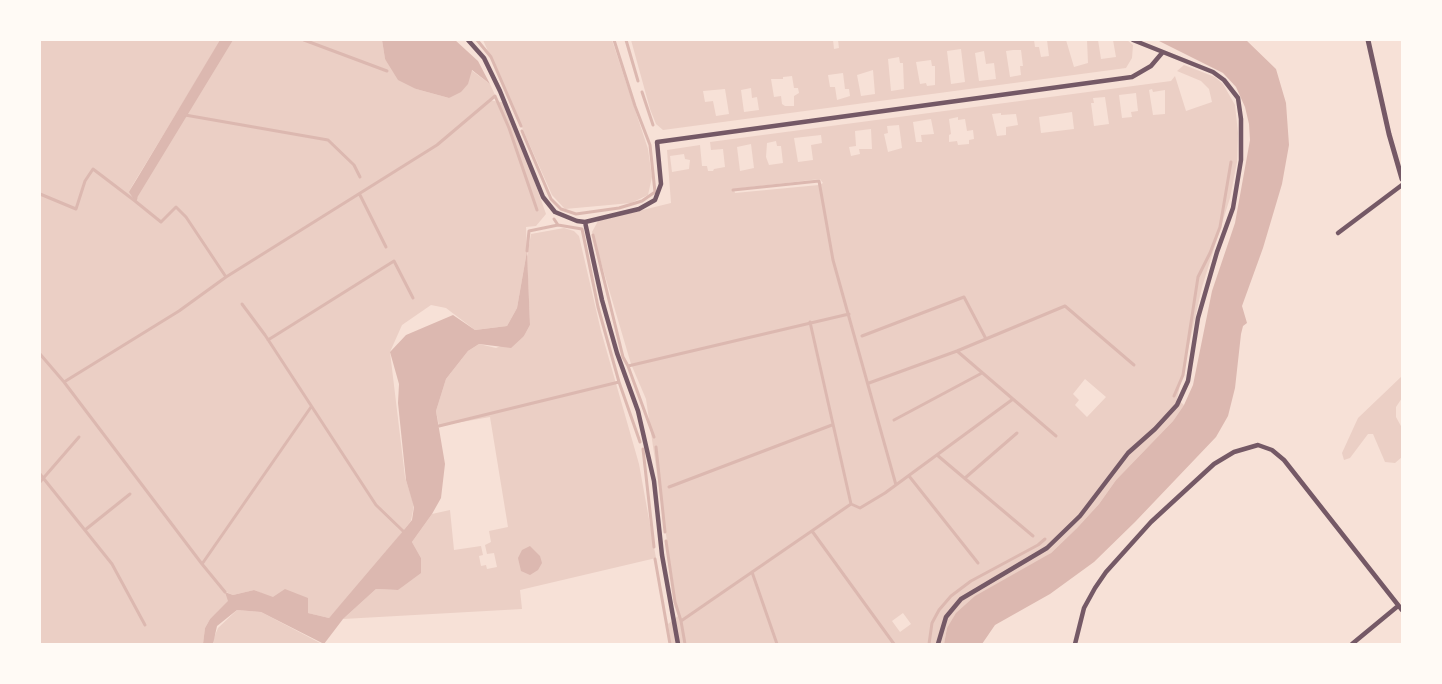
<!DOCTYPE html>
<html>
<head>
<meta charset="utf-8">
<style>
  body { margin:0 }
  #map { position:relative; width:1442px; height:684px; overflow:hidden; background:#f7e1d7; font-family:Commissioner,sans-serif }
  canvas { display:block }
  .frame { position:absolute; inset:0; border:41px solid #fffaf5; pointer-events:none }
</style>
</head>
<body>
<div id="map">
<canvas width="1442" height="684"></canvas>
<div class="frame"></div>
</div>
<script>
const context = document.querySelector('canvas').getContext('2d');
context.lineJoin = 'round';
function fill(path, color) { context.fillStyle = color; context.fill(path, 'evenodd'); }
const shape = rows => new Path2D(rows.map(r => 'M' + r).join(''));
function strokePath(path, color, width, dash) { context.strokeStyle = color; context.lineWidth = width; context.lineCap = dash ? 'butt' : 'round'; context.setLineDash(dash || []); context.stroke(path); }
const green = shape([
  [40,40,221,40,129,191,232,40,382,40,385,59,416,89,449,98,471,70,490,84,496,97,488,100,507,103,546,214,536,226,526,227,527,251,517,308,507,326,475,330,446,308,431,305,402,325,390,352,405,477,414,505,411,521,370,573,329,618,308,613,254,590,233,595,226,592,229,601,210,619,205,628,203,644,40,644],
  [483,40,612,40,648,149,652,177,648,195,631,203,565,209,552,195],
  [631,40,833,40,834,49,839,48,838,40,1034,40,1035,47,1039,47,1041,57,1049,56,1047,40,1066,40,1074,67,1088,63,1087,40,1098,40,1101,59,1116,57,1113,40,1127,40,1133,45,1132,58,1126,68,663,130,656,124,650,109],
  [961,49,965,82,951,84,947,51],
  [1013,50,1021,50,1023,66,1020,66,1021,75,1010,77,1006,51],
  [984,51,986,64,994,63,996,79,979,81,975,53],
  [899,57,900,63,903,63,904,89,891,91,888,59],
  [931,60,932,66,935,66,935,85,927,86,926,83,920,84,916,62],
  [873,70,875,94,861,96,857,75],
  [843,73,845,89,849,89,850,96,837,100,835,87,830,87,828,75],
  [792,76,794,88,798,88,799,93,794,96,794,106,785,106,782,104,781,96,774,97,771,79,783,79,783,77],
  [751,88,752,98,757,97,759,110,744,112,741,90],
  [725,89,729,114,716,116,713,101,705,102,703,91],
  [1184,65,1215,77,1223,84,1235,105,1238,133,1237,162,1230,198,1202,287,1177,399,1184,405,1173,421,1116,480,1099,504,1077,528,1051,553,947,628,944,644,671,644,668,624,678,616,646,399,631,364,592,232,598,221,671,203,667,150,700,145,702,166,707,166,708,171,713,171,714,169,725,167,723,149,711,150,710,142,1171,81,1175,76,1186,111,1212,102,1209,89,1201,81,1177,71],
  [1152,89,1153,92,1165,90,1165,114,1153,115,1149,90],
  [1136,93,1138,111,1131,112,1132,117,1122,118,1119,95],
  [1105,97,1109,124,1094,126,1091,103,1094,103,1093,98],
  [1072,112,1074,129,1041,133,1039,117],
  [1001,113,1001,115,1016,114,1018,125,1006,127,1006,135,997,136,992,114],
  [958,117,958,120,965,119,967,131,973,130,974,139,969,140,969,144,958,145,957,141,949,142,949,135,951,134,949,119],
  [931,119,934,134,921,135,922,142,916,142,913,122],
  [899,125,902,148,888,152,884,134,888,133,887,126],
  [871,129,872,149,859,149,860,154,851,156,849,147,856,146,855,131],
  [821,135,822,143,811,145,813,160,798,162,794,138],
  [776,141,777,146,781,146,783,163,769,165,766,157,767,143],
  [751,144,754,168,740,171,737,147],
  [684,154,685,159,690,160,689,169,672,172,670,156],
  [820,179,823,183,819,185,735,193,734,189],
  [1085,379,1106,397,1087,417,1075,405,1079,400,1073,394],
  [903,613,911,624,900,632,892,621],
  [564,228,574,231,579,236,601,331,639,464,656,558,520,590,522,609,343,619,376,589,398,590,421,558,412,542,432,514,450,510,454,550,481,546,483,555,479,556,481,566,486,565,487,569,497,567,494,553,487,554,485,545,491,542,489,531,508,527,490,417,439,426,436,411,446,379,468,351,479,344,496,348,524,336,530,325,527,257,531,234],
  [1402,376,1402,398,1396,407,1396,417,1402,428,1402,457,1395,463,1385,462,1373,434,1368,434,1350,458,1344,460,1342,453,1358,418],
  [237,610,261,612,322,644,214,644,213,640,218,628]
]);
const water = shape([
  [220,40,233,40,135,201,129,192],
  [382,40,455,40,478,61,490,84,472,70,468,84,461,92,449,98,416,89,398,80,385,59],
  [1157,40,1246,40,1276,69,1286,103,1289,145,1282,184,1263,248,1242,306,1247,323,1243,326,1241,334,1235,388,1228,416,1216,437,1135,522,1094,562,1050,594,995,625,982,644,944,644,947,628,956,613,975,596,1051,553,1077,528,1099,504,1116,480,1173,421,1184,405,1193,385,1212,291,1235,223,1250,140,1249,124,1245,107,1236,87,1223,73],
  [527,251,530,325,524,336,511,348,479,344,468,351,446,379,436,411,445,464,441,498,432,514,412,542,421,558,421,573,398,590,376,589,343,619,324,644,261,612,237,610,217,626,213,644,203,644,205,628,210,619,228,601,225,592,233,595,254,590,273,597,285,589,308,598,308,613,329,618,403,531,412,520,414,507,406,480,398,403,399,384,390,352,406,335,453,315,475,330,507,326,517,308],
  [530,546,540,556,542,563,538,570,530,575,521,571,518,558,522,550]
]);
const stream = shape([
  [304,40,387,71],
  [477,40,491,57,521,126],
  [626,40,638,81],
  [642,92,653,125],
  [185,115,328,140,354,165,360,177],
  [522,131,551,199,561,209,576,214,619,208,642,201,655,192,650,145,635,106,614,40],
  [733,190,819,181,833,260,896,485],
  [40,194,76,209,85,181,93,169,135,201,136,198],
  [360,195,386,247],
  [135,201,161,222,176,207,186,217,226,277],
  [558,225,582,229,598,307,619,382],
  [593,235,623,357,628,366,849,314],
  [527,251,529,231,558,225,554,219],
  [242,304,265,335,376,505,403,531],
  [810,322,851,504,860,508,885,493,1013,399],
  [862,336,964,297,986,339],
  [268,340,394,261,413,298],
  [40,354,64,382,179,311,226,277,437,145,495,96,509,128,537,210],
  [628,366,654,437],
  [64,382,202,564],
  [869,383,957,351],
  [1174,396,1183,375,1198,277,1210,253,1220,227,1231,162],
  [894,420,982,373],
  [439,426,619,382,640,442],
  [1056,436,957,351,1065,306,1134,365],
  [656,447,665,532],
  [643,449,654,547],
  [937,455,1033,536],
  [40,474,112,564,145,625],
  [909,476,978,563],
  [965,478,1017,433],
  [40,482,79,437],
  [669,487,832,425],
  [85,530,130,494],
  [812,531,894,644],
  [666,541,675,602,681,621],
  [655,559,670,644],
  [752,572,777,644],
  [225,592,202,564,311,407],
  [685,644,681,621,851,504],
  [929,644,932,623,939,610,951,596,971,581,1038,545,1045,539]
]);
const minor = shape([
  [468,40,484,58,500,91,543,197,555,212,577,221,585,222,639,209,655,200,661,184,657,142,1132,77,1151,66,1162,53],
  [585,222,602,300,617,353,638,411,654,481,662,555,678,644],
  [1338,233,1402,185],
  [938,644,946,617,961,599,1047,548,1080,516,1128,453,1155,429,1177,405,1188,381,1198,318,1217,252,1233,208,1241,160,1241,119,1238,98,1224,80,1213,72,1133,40],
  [1075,644,1084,608,1095,588,1106,572,1151,522,1214,464,1234,452,1258,445,1272,450,1284,460,1402,610],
  [1352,644,1398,606]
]);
const tertiary = shape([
  [1368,40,1389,134,1402,179]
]);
fill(green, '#ebcfc5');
fill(water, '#dcb8b0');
strokePath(stream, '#dcb8b0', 3);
strokePath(minor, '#755966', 4.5);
strokePath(tertiary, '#755966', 5);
</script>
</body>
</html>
